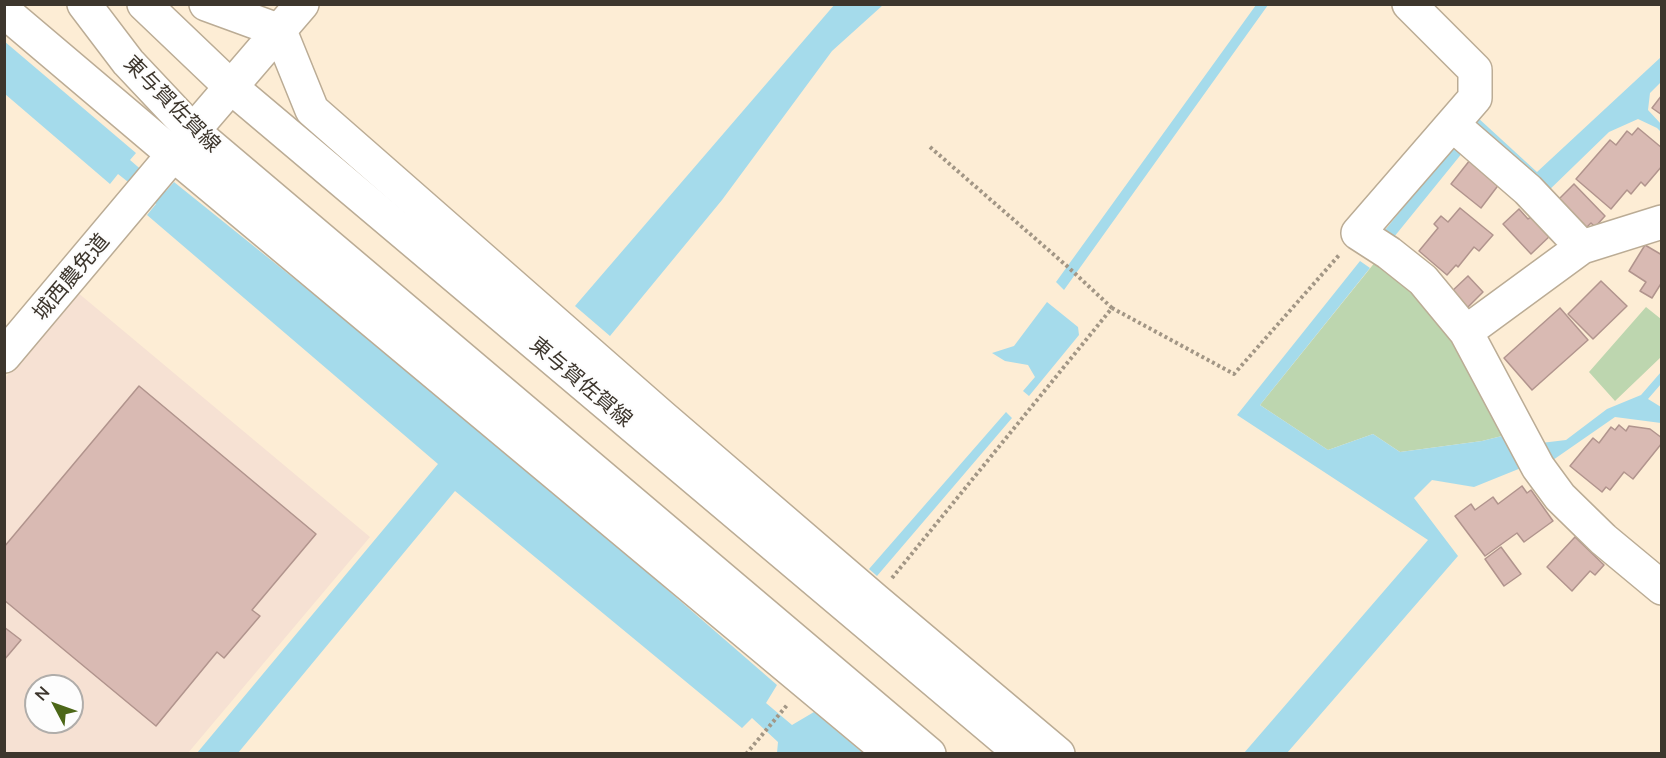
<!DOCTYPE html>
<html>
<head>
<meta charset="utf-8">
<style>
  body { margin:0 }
  #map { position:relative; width:1666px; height:758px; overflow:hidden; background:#fdedd5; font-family:Lato,sans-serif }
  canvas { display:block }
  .frame { position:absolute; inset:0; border:6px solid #3d362d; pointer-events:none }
  .north { position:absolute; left:24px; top:674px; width:60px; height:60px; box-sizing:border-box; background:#fdfdfd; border:2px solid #b0adaa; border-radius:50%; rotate:311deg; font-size:16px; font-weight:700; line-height:24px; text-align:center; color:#3d362d }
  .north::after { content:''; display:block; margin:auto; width:21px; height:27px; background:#4c6718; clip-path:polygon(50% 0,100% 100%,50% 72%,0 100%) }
</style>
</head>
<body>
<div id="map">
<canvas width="1666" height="758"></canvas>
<div class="frame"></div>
<div class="north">N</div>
</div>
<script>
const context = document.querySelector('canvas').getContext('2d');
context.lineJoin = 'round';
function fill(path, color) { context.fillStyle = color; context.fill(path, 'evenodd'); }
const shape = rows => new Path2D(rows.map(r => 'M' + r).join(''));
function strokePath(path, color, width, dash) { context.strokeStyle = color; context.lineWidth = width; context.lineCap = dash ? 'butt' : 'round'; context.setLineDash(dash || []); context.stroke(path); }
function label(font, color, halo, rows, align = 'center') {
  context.font = font + ' Lato,"Noto Sans JP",sans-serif'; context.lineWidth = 4.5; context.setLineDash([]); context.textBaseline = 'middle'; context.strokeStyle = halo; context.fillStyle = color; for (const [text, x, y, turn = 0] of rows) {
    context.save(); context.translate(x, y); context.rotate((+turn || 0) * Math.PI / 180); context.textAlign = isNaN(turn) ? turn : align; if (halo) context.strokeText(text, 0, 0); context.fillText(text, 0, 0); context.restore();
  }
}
const industrial = shape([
  [77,292,370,537,188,753,5,754,5,378],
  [36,686,72,686,72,722,36,722]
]);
const green = shape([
  [1380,256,1457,333,1502,436,1482,441,1400,452,1373,434,1328,450,1260,405],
  [1646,307,1661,319,1661,357,1615,401,1589,372]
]);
const water = shape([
  [835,4,883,5,832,51,722,200,610,336,575,306],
  [1256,5,1268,5,1064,290,1056,282],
  [4,41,136,153,130,160,166,191,174,182,495,440,777,685,766,703,792,725,814,712,863,753,777,753,778,742,752,718,742,728,455,491,238,753,197,753,438,464,147,215,156,204,118,174,110,184,5,94],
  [1661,57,1661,82,1650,93,1648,110,1661,124,1661,132,1657,128,1638,119,1609,132,1542,197,1476,136,1394,237,1385,230,1477,117,1537,172],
  [1360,261,1370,268,1260,405,1328,450,1373,434,1400,452,1482,441,1502,436,1541,443,1566,440,1607,409,1641,395,1661,372,1661,384,1648,399,1661,407,1661,423,1615,417,1553,460,1521,468,1474,487,1432,480,1414,498,1458,556,1287,753,1244,753,1428,540,1237,415],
  [1047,302,1078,327,1079,335,1029,396,1023,391,1035,377,1028,365,1005,361,992,353,1014,346],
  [1006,412,1012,418,877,576,869,569]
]);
const building = shape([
  [1662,95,1662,115,1652,108,1662,95],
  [1638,128,1662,148,1662,166,1645,186,1641,182,1631,194,1627,190,1611,209,1576,179,1610,140,1616,145,1627,131,1632,135,1638,128],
  [1470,160,1503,179,1481,208,1451,184,1470,160],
  [1574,184,1605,216,1595,227,1591,223,1582,232,1554,204,1574,184],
  [1460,208,1493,235,1479,251,1474,247,1458,267,1456,265,1447,275,1419,251,1438,228,1434,224,1441,216,1448,222,1460,208],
  [1519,209,1528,219,1533,215,1552,234,1531,254,1503,224,1519,209],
  [1645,245,1662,255,1662,282,1652,298,1640,291,1646,282,1629,271,1645,245],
  [1468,276,1483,292,1466,309,1450,293,1468,276],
  [1601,281,1627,306,1593,339,1568,314,1601,281],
  [1560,308,1588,340,1532,390,1504,358,1560,308],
  [139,386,316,534,252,610,260,616,224,658,217,652,156,726,4,600,4,547,139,386],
  [1619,425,1626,431,1629,426,1650,429,1662,438,1662,443,1633,479,1624,472,1610,490,1606,487,1602,492,1570,466,1593,438,1599,443,1611,427,1615,430,1619,425],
  [1522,486,1527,493,1531,490,1553,521,1524,542,1517,533,1485,556,1455,516,1471,504,1475,510,1493,497,1498,504,1522,486],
  [1575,537,1604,565,1595,575,1590,571,1572,591,1547,567,1575,537],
  [1501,547,1521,574,1504,586,1485,559,1501,547],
  [4,627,21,640,4,660,4,627]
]);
const path = shape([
  [930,147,1068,267,1112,308],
  [892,578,1112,308,1234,374,1340,254],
  [746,754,788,704]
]);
const minor = shape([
  [206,4,280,31,312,110,661,416,875,600,1058,754],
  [1409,4,1475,70,1475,98,1358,233,1389,253,1423,280,1466,332,1538,467,1560,497,1603,539,1662,588],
  [4,11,174,155,892,754],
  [1453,125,1528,190,1582,247],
  [1466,332,1582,247,1662,222],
  [4,356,193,131,302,4]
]);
const major = shape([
  [84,4,128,62,193,131,929,754],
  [144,4,231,87,1022,754]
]);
const streetNames = [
  ["東与賀佐賀線",172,104,45],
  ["城西農免道",71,277,-50],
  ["東与賀佐賀線",581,382,40]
];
fill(industrial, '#f6e1d3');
fill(green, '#bdd6af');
fill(water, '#a5dbeb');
fill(building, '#d9bab3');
strokePath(building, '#b1948d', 1.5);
strokePath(minor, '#bbac95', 36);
strokePath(major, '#bbac95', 36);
strokePath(path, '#a29685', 4, [3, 3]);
strokePath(minor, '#fff', 33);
strokePath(major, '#fff', 33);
label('21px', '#3d362d', '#fdfdfd', streetNames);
</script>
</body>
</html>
